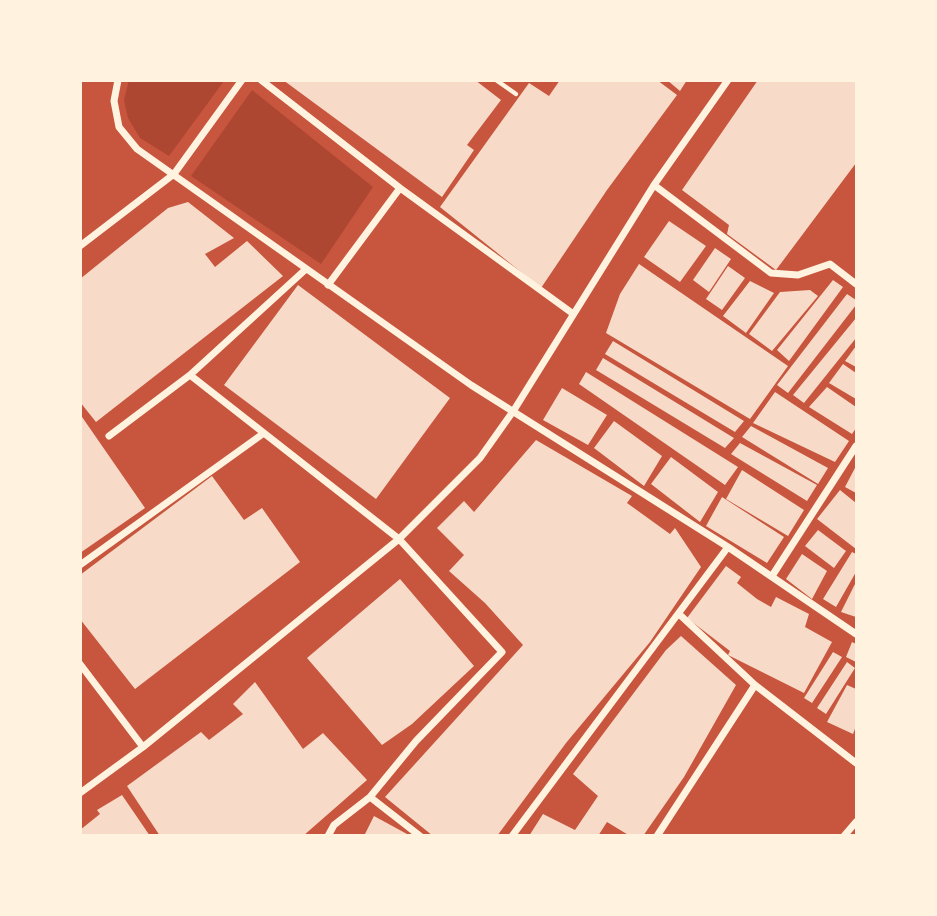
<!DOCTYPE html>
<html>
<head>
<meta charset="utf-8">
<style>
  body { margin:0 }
  #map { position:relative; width:937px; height:916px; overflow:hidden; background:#c8553d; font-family:"Varela Round",sans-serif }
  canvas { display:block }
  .frame { position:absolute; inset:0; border:82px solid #fff3e0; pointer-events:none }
</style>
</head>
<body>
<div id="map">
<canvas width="937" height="916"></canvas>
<div class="frame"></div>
</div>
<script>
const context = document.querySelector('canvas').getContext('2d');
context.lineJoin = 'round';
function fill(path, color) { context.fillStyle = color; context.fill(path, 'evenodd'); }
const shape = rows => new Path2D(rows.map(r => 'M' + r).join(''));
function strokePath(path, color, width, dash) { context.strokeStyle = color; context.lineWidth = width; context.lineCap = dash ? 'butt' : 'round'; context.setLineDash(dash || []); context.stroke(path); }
const green = shape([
  [129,80,224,80,224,81,169,156,140,138,128,118,124,100],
  [252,90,373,187,321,264,191,176]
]);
const building = shape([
  [283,80,475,80,501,100,467,145,474,150,442,197],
  [560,80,657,80,677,95,607,190,541,288,440,207,529,83,549,96],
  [667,80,687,80,680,91],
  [758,80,856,80,856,163,776,270,727,234,729,225,682,190],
  [188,202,234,238,205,254,215,267,247,241,283,276,96,422,80,402,80,279,168,208],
  [669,221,706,246,680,282,644,257],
  [715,248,731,259,709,292,693,280],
  [639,264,788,366,750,419,606,333,620,294],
  [728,266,745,278,722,310,706,299],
  [833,280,843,287,789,361,777,350],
  [750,281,774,293,746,333,723,316],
  [298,285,450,398,376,499,224,385],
  [810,290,818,296,772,351,749,334,780,292],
  [847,294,856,300,856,305,788,393,777,385],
  [856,318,856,338,804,403,793,395],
  [613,341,744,421,735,432,605,354],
  [856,346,856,367,845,361],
  [603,358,734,438,725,448,596,370],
  [843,364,856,373,856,399,829,383],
  [586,372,738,467,725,485,579,384],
  [827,387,856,407,856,428,852,434,809,407],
  [562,388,607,415,588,445,543,420],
  [775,392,849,441,835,462,753,423],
  [80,414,145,508,80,553],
  [614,421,662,456,644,486,594,448],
  [751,426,828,468,818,484,742,437],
  [536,440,632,496,627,503,670,534,675,528,701,567,650,642,566,743,497,836,433,836,385,797,523,645,485,603,449,571,464,555,437,528,464,501,474,512],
  [740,443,817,485,807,501,731,454],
  [671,457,718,492,700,522,651,484],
  [856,466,856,493,845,487],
  [742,470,804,510,788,536,726,499],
  [212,476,244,520,262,508,300,562,135,689,80,619,80,575],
  [840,490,856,503,856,549,817,519],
  [722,497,784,537,767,563,706,526],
  [818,530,846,551,834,568,805,546],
  [852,552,856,554,856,572,836,607,823,599],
  [802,554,827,571,812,599,786,579],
  [726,566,741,577,737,583,757,599,771,607,776,597,809,614,805,627,832,642,804,693,728,655,730,651,687,618],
  [400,579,474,666,412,724,382,745,307,658],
  [856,582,856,617,841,612],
  [681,636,736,685,684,777,643,836,630,836,607,822,598,836,529,836,543,814,575,830,598,796,573,774,666,650],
  [852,642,856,644,856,662,846,657],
  [833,652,842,657,812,703,804,698],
  [847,662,855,668,826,714,817,708],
  [255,682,303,749,323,733,367,780,303,836,160,836,127,786,201,732,209,740,243,714,233,704],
  [847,685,856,689,856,726,853,734,827,722],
  [122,795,150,836,80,836,80,830,100,814,97,810],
  [374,816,407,834,406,836,364,836]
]);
const path = shape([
  [496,80,516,94]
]);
const minor = shape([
  [118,80,114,101,119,127,137,149,471,385,728,547,856,634],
  [261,80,400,188,572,313],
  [654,185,771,273,798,275,830,264,856,284],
  [80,246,174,174,242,80],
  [328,285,400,188],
  [190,375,399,539,502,652,416,741,370,797,334,825,328,836],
  [109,436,190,375,306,269],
  [80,565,264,433],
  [772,576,856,446],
  [679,614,755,685,856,763],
  [80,664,143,747],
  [80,793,143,747,399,539,480,458,514,410,654,185,728,80],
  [370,797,420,836],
  [512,836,728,547],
  [657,836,755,685],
  [844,836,856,822]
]);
fill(green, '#ae4732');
fill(building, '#f7dbc8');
strokePath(path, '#fff3e0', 4.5);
strokePath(minor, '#fff3e0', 7);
</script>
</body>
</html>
